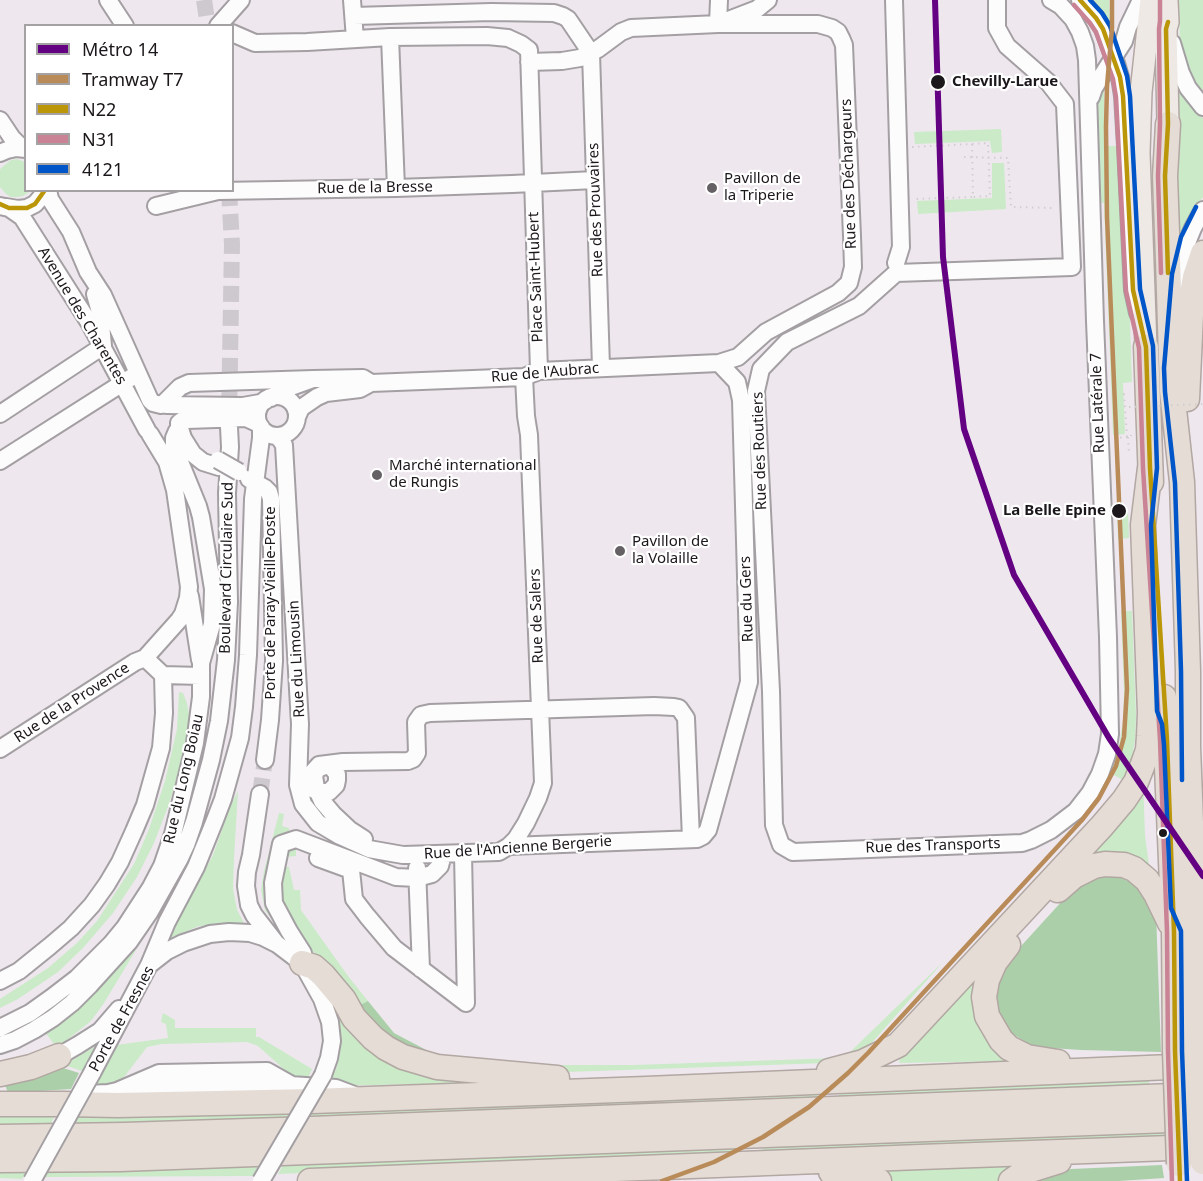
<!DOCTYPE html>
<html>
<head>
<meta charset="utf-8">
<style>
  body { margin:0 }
  #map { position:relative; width:1203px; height:1181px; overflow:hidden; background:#eee8ee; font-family:"Noto Sans",sans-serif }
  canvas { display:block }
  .legend { position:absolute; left:24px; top:24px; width:210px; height:168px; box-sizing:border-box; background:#fff; border:2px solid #a4a2a3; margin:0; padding:8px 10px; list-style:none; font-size:18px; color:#1b171a }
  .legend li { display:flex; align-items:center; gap:12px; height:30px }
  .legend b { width:30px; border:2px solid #a4a2a3 }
</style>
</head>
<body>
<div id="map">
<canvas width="1203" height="1181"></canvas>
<ul class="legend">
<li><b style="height:8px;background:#640082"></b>Métro 14</li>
<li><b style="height:8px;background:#b98b59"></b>Tramway T7</li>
<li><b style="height:8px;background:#bb9609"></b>N22</li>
<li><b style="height:8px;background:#c98394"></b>N31</li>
<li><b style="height:8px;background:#0055c8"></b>4121</li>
</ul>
</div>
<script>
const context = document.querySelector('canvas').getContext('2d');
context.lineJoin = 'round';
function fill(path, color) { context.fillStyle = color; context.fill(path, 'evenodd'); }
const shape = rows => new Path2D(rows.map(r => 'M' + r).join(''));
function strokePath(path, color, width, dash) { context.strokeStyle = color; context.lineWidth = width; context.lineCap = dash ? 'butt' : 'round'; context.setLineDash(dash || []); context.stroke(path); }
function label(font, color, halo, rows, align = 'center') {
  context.font = font + ' "Noto Sans",sans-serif'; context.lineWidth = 4.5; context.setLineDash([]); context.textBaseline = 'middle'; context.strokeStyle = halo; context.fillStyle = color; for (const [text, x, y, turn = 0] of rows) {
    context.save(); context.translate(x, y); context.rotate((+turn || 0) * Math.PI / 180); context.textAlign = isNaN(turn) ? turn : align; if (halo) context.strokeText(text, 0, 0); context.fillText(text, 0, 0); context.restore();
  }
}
const green = shape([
  [1085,0,1109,0,1110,23,1104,23],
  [1179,0,1203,0,1203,100,1188,78,1180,51],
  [1172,70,1198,114,1203,118,1203,197,1191,216,1183,234,1179,233],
  [1101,89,1104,89,1104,146,1116,146,1116,104,1130,321,1132,382,1123,383,1125,434,1113,435,1104,203,1096,202,1094,110],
  [1001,129,1002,152,992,153,990,141,915,144,914,132],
  [17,159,25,162,26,190,31,191,23,196,17,197,11,197,6,194,0,187,0,170,1,168,11,160],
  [992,163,1004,163,1006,209,918,214,917,201,992,198],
  [1117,512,1128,512,1129,538,1118,539],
  [1121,611,1132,611,1136,716,1135,740,1132,756,1123,780,1110,773,1119,746,1123,721,1124,693],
  [179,692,183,693,187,703,190,720,182,762,169,804,154,843,137,877,113,913,83,948,58,972,18,999,0,1008,0,999,48,968,77,943,97,921,134,864,149,829,165,781,177,729],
  [1143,779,1145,836,1150,872,1119,854,1095,853,1075,860],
  [238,791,234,858,233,889,237,910,245,925,225,923,199,926,168,939,213,855,230,807],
  [279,813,284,814,282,826,289,828,289,833,281,838,277,923,274,922,265,910,261,890,264,871],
  [296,845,296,856,285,857,285,867,289,867,294,890,300,890,301,910,348,976,368,1001,358,1006,287,920,278,898,284,850],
  [151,925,104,1003,91,1021,57,1048,45,1032,55,1027,89,998],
  [985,960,974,987,974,1012,981,1033,1010,1061,899,1063,902,1047],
  [943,962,855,1062,567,1072,429,1057,432,1053,484,1061,555,1065,634,1065,838,1058,848,1054],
  [327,992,381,1051,512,1082,326,1086,336,1069,338,1058,338,1042],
  [163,1013,175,1020,175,1028,256,1028,256,1037,259,1037,312,1069,305,1085,297,1081,258,1046,247,1042,162,1044,147,1047,121,1081,110,1086,94,1088,116,1045,168,1038,166,1024,161,1022],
  [99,1044,85,1072,64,1065],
  [1149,1075,1149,1084,838,1096,848,1087],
  [824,1091,812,1100,309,1117,314,1110],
  [291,1110,286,1119,73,1125,78,1114],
  [56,1114,50,1125,0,1124,0,1115],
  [1164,1131,1164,1140,752,1155,773,1143],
  [738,1148,718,1157,278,1174,283,1165],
  [259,1165,253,1176,45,1177,49,1170],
  [1015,1165,1000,1181,893,1181,882,1175,884,1170],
  [0,1169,27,1170,22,1179,0,1178]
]);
const forest = shape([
  [1114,875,1142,887,1156,912,1161,1052,1081,1050,1034,1047,1001,1027,993,996,1001,968,1063,900,1086,881],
  [368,1001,394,1033,432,1053,429,1057,401,1046,377,1028,358,1006],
  [60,1067,79,1073,71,1089,8,1093,4,1082],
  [1162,1165,1164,1178,1119,1181,1032,1181,1041,1176,1071,1169]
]);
const minorTunnel = shape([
  [204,0,208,26],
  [229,190,232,244,229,420],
  [260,794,265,760]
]);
const path = shape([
  [972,144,988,143,990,196,973,197],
  [912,147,972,144,973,197,914,199],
  [964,157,1008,158,1011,207,1055,208],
  [1127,437,1124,394,1129,394],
  [1128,437,1129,455],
  [1114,438,1131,437,1131,435]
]);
const minor = shape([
  [108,0,125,26],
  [352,0,355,39],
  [894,0,901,247,896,263],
  [997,0,997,28,1007,46,1048,82,1065,104,1072,267,896,273,859,306,787,342,761,369,756,391,771,691,774,825,781,845,793,852,1022,843,1031,840,1051,830,1076,811,1090,793,1100,774,1107,754,1110,734,1108,637,1095,321,1087,60,1085,46,1080,32,1073,19,1061,6,1051,0],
  [1080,0,1096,18,1103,29,1116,63,1120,77,1123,96,1126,146,1133,290,1138,313],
  [354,16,491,12,554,13,563,16,568,19,591,53,601,367],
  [718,24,719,0],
  [218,26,241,0],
  [232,33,255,43,307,42,390,37,396,188],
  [390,37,487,36,508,38,521,44,529,50,539,371],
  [1172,43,1181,73,1188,88,1203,107],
  [529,62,562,61,580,58,598,49,621,32,631,28,718,24,757,9,768,0],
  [1091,97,1094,88,1124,41,1128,27,1141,0],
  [0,120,12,138,18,144,26,149],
  [0,153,7,150,16,148,26,149],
  [48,190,50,199,71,232,88,272,103,295,150,400,153,403,161,405,164,403,180,387,189,383,313,379],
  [0,206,9,208,22,217,90,324,147,430],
  [156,206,218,191,396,188,512,184,595,180],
  [6,207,18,209,27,208,35,204,41,197,45,190],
  [1178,289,1179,275,1183,253,1193,228,1203,210],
  [371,383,524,377,539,371,719,363,738,357,766,332,838,293,849,283,853,267,852,236,844,45,841,38,838,32,832,28,818,24,718,24],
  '257 416a20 20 0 1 1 40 0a20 20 0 1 1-40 0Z',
  [271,398,291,387,313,379,363,378,371,383,360,389,326,393,317,397,301,408,297,417],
  [166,405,243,406,260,403,265,401],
  [0,414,103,346,100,312,95,294],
  [179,423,183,420,187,420,246,418,259,424],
  [179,425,183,438,193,454,203,462,219,467],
  [276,436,280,439,284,445,300,724,298,785,303,804,318,823,340,836,369,849,403,855,499,852,509,846,697,839,703,836,708,830,749,682,741,400,737,382,719,363],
  [0,461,132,377],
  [249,479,265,488,269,492,271,499,274,661,270,720,265,760],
  [190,596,200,660],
  [163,675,201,676],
  [0,749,135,662,145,658,179,620,183,614,188,598,189,587,175,490,167,462,150,434],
  [260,794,251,855,247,872,246,886,249,905,254,915,275,942],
  [364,839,350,830,333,814,322,801,316,788,314,776,317,769,325,766,330,766,333,769,337,774,337,780,336,785,329,792,322,792,314,790,310,781,311,774,319,765,343,762,408,761,413,759,417,753,416,722,421,715,430,713,654,706,674,707,679,708,686,718,691,839],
  [509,846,516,839,526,823,538,798,543,783,529,435,526,416,524,377],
  [318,858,351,870,354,899,367,916,394,948,466,1003,463,854],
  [417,868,421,969],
  [302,962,303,953,289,931,274,903,273,883,281,844,296,839,396,877,417,878,432,874,440,866,443,854],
  [149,965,167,922,196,867,215,820,223,799,240,738,244,707,248,655,253,499,261,438,261,427],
  [0,981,19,971,50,946,71,928,92,905,107,884,120,862,134,831,145,805,161,748,164,713,163,675,145,658],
  [0,1028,30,1013,51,998,77,978,111,944,125,927,151,887,162,866,173,834,195,743,201,697,201,663,212,624,213,589,201,517,198,506,174,447,174,438,177,431],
  [0,1045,15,1040,34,1030,53,1018,72,1003,90,985,129,942,149,913,180,858,186,845,194,822,211,760,219,721,226,660,229,602,227,493,230,447,229,427],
  [59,1056,78,1045,100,1031,119,1009],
  [92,1073,149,965,167,951,183,943,210,934,229,932,250,933,263,937,277,944,302,963,322,999,330,1022,332,1041,329,1058,323,1075],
  [125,1088,290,1085,336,1088,357,1096],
  [86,1094,108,1093,117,1091,159,1073,267,1071,290,1084]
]);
const major = shape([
  [1167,0,1168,22,1166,29,1168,124],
  [1146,347,1139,153,1141,92,1151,0]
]);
const highway = shape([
  [1168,124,1165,176,1168,260,1172,391,1182,482,1188,671,1188,747,1194,896,1196,913,1199,1050],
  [1146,347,1151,482],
  [1187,399,1192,294,1195,277,1203,253],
  [1164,697,1174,932,1175,1051],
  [1058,890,1074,876,1094,866,1105,864,1124,865,1134,869,1147,880,1156,894,1170,923],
  [1008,945,995,962,987,980,984,997,987,1016,1001,1040,1009,1048,1027,1057,1058,1062],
  [302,963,314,967,323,975,344,1000,354,1018,373,1038,386,1048,403,1057,437,1067,557,1078],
  [829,1071,863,1062,898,1045,1102,826,1124,800,1136,782,1143,764,1148,750,1149,736,1150,713,1143,525,1150,468],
  [0,1074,31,1067,59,1056],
  [0,1104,63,1104,118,1105,313,1101,646,1089,1195,1066],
  [0,1137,124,1135,311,1129,1198,1095],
  [0,1160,120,1159,1197,1119],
  [831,1172,849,1173,867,1176,879,1181],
  [310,1181,920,1157,1198,1147],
  [1011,1181,1024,1172,1059,1161]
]);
const pathBridge = shape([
  [1129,407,1203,404]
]);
const minorBridge = shape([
  [218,460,239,472],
  [32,1181,92,1073],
  [261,1181,323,1075]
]);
const highwayBridge = shape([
  [1199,1050,1203,1162],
  [1175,1051,1179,1164]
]);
const bus1 = shape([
  [1080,0,1096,18,1103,29,1120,77,1123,96,1133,290,1146,347,1150,468,1167,740,1174,932,1175,1051,1180,1181],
  [1168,22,1166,29,1168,124,1165,176,1168,273],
  [0,204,9,208,27,208,35,204,45,190]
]);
const bus2 = shape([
  [1160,0,1160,21,1159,29,1160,124,1158,176,1161,273],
  [1074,5,1090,23,1096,32,1113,79,1116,97,1126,291,1139,348,1143,468,1160,740,1167,932,1168,1051,1172,1181]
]);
const bus3 = shape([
  [1090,0,1102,13,1110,26,1127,76,1130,96,1140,289,1153,346,1157,468,1151,525,1157,711,1162,724,1164,745,1171,908,1181,931,1182,1051,1187,1181],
  [1182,780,1181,671,1175,483,1165,392,1164,368,1172,274,1181,237,1196,207]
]);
const tram1 = shape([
  [662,1181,714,1162,763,1137,809,1107,848,1073,868,1053,1082,820,1099,798,1116,766,1124,737,1127,689,1107,217,1106,127,1107,86,1112,28,1112,0]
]);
const metro1 = shape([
  [935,0,943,257,964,429,1014,575,1109,738,1203,876]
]);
const markers = [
  [938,82,8,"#1b171a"],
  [712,188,6,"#656064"],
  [377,475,6,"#656064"],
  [1119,511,8,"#1b171a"],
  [620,551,6,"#656064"],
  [1163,833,5,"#1b171a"]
];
const stopNames = [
  ["Chevilly-Larue",952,82],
  ["La Belle Epine",1106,511,"right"]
];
const streetNames = [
  ["Rue des Déchargeurs",849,174,-92],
  ["Rue de la Bresse",375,188,-1],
  ["Rue des Prouvaires",596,210,-92],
  ["Place Saint-Hubert",536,277,-92],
  ["Avenue des Charentes",82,316,59],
  ["Rue de l'Aubrac",545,373,-5],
  ["Rue Latérale 7",1098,403,-92],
  ["Rue des Routiers",760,451,-92],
  ["Boulevard Circulaire Sud",227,568,-89],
  ["Rue du Gers",747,599,-92],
  ["Porte de Paray-Vieille-Poste",271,603,-90],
  ["Rue de Salers",537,616,-92],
  ["Rue du Limousin",297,659,-93],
  ["Rue de la Provence",72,703,-33],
  ["Rue du Long Boiau",184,779,-77],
  ["Rue des Transports",933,846,-2],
  ["Rue de l'Ancienne Bergerie",518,848,-4],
  ["Porte de Fresnes",122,1019,-61]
];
const poiNames = [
  ["Pavillon de",724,179],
  ["la Triperie",724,196],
  ["Marché international",389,466],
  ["de Rungis",389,483],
  ["Pavillon de",632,542],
  ["la Volaille",632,559]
];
fill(green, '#caeac8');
fill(forest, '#abcfa9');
strokePath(minorTunnel, '#cec9ce', 16, [16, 8]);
strokePath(minor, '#a49fa3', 20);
strokePath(major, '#b2a7a2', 24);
strokePath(highway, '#b2a7a2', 27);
strokePath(path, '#d0ced0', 2, [1.5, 4.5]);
strokePath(minor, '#fcfcfc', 16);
strokePath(major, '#eee9e5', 21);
strokePath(highway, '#e4dcd5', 24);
strokePath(minorBridge, '#a49fa3', 20, []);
strokePath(highwayBridge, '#b2a7a2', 27, []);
strokePath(pathBridge, '#d0ced0', 2, [1.5, 4.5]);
strokePath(minorBridge, '#fcfcfc', 16);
strokePath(highwayBridge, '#e4dcd5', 24);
strokePath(bus1, '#bb9609', 4.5);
strokePath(bus2, '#c98394', 4.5);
strokePath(bus3, '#0055c8', 4.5);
strokePath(tram1, '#b98b59', 4.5);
strokePath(metro1, '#640082', 6);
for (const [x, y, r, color] of markers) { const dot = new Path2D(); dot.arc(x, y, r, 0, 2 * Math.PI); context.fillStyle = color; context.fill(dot); strokePath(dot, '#fff', 2); }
label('bold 15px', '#1b171a', '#fff', stopNames, 'left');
label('15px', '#1b171a', '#fff', streetNames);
label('15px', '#1b171a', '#fff', poiNames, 'left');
</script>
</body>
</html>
